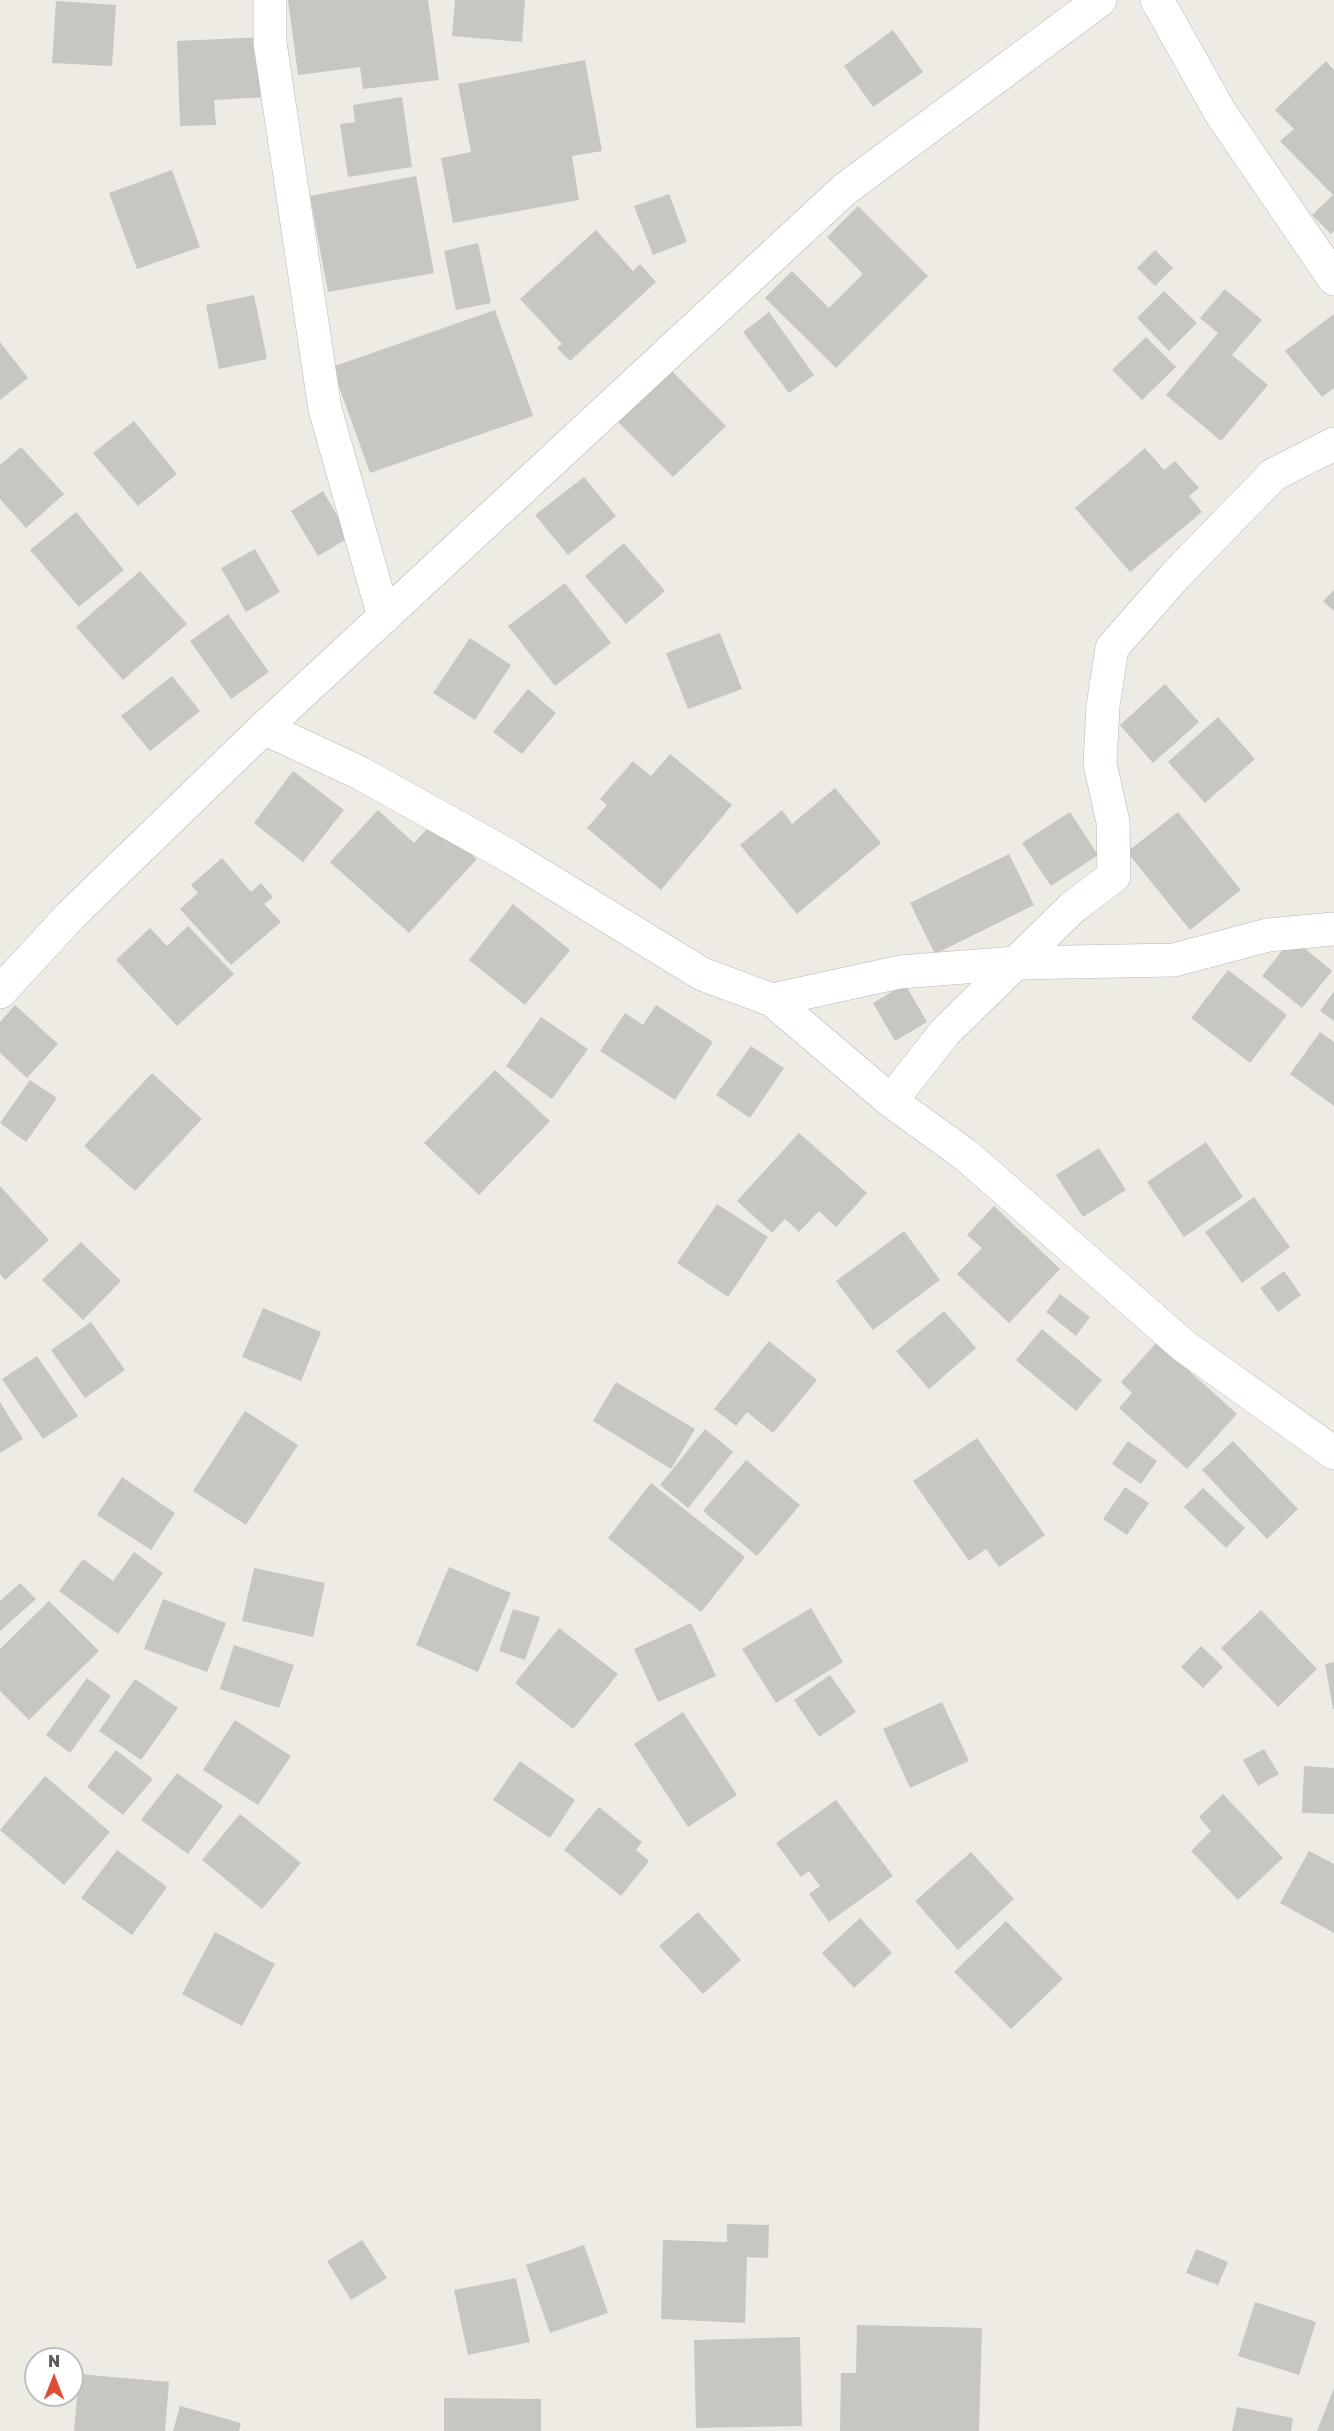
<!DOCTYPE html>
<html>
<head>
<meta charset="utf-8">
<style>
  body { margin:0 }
  #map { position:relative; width:1334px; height:2431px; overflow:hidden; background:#edebe3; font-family:"Golos Text",sans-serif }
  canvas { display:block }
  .north { position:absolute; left:24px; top:2347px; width:60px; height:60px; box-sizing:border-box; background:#fff; border:2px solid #bdbfc1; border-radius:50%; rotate:0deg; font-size:16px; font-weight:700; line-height:24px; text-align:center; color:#5b5e63 }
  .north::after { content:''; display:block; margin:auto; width:21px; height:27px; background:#e04d35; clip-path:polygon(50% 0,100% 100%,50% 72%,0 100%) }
</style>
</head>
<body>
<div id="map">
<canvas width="1334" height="2431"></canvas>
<div class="north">N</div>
</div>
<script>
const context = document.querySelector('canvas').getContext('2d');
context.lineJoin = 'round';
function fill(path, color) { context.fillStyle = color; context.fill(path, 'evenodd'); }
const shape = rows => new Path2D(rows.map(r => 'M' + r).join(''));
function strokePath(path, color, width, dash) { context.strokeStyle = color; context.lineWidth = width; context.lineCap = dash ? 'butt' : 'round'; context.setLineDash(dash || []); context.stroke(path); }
const building = shape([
  [288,0,428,0,439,80,363,89,360,67,298,75],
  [455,0,525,0,522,42,452,36],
  [56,1,116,5,112,66,52,63],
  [893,30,923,72,873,107,844,66],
  [266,37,268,97,214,100,216,125,180,126,177,41],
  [585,60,602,151,572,156,579,200,453,223,441,158,471,152,458,84],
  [1326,61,1334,70,1334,231,1331,234,1312,215,1333,195,1280,141,1294,129,1275,110],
  [402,97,412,167,348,177,340,124,355,122,353,105],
  [172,170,200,247,137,269,109,193],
  [416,176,434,273,328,292,310,196],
  [669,194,687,242,653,255,634,206],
  [858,206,928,276,836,368,765,298,792,271,829,308,863,274,827,237],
  [596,230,633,271,640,264,656,282,570,361,557,348,562,344,520,299],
  [478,243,491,303,456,310,444,251],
  [1155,250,1173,268,1155,286,1137,268],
  [1225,289,1262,320,1232,355,1268,385,1221,441,1166,395,1218,333,1200,318],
  [1164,291,1197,323,1169,351,1137,318],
  [254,295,267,359,219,369,206,305],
  [495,310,533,416,370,473,332,367],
  [769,312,814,375,789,393,743,332],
  [1334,314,1334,388,1322,397,1285,351],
  [1146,337,1176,367,1142,400,1112,370],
  [0,342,28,378,0,400],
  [668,367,726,426,673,477,615,419],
  [134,421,177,474,138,506,93,453],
  [21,447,64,494,26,528,0,499,0,465],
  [1145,448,1164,470,1175,461,1199,488,1189,496,1202,512,1130,572,1075,508],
  [584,477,616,516,568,555,535,515],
  [323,491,350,537,318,556,291,511],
  [76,512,124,570,79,607,30,550],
  [624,543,665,591,626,624,585,576],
  [255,549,280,592,246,612,221,568],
  [140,571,187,624,123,680,76,627],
  [565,583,611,643,555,686,508,626],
  [1334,590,1334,611,1323,601],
  [228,614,269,672,231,699,190,641],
  [720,633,742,689,688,709,666,653],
  [470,638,511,665,475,720,433,693],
  [172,676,200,711,150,751,121,716],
  [1165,684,1199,722,1153,763,1120,725],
  [528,689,556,713,522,754,493,732],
  [1218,717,1255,759,1205,803,1168,762],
  [670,754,732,805,661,890,587,828,607,805,600,799,633,761,651,776],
  [293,771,344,810,303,862,254,823],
  [835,788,881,843,797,914,740,845,782,810,792,824],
  [378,810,414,843,434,821,477,859,409,933,330,862],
  [1070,812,1098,855,1051,886,1022,843],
  [1178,812,1241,890,1190,930,1127,852],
  [1009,854,1034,905,935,954,910,903],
  [222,858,251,892,261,883,273,897,264,904,281,922,231,965,180,909,198,893,191,885],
  [513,904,570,950,525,1005,469,960],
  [188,926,234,974,177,1026,116,960,150,928,167,946],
  [1292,938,1332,971,1302,1008,1262,976],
  [1228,970,1287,1015,1250,1063,1191,1018],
  [905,984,927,1022,895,1041,873,1003],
  [1334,991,1334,1021,1320,1011],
  [15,1005,58,1044,27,1078,0,1053,0,1022],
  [656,1005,713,1042,675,1100,600,1051,625,1013,643,1025],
  [541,1017,588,1049,552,1099,506,1066],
  [1320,1032,1334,1042,1334,1106,1290,1074],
  [751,1046,784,1068,750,1118,716,1095],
  [495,1070,550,1121,479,1195,424,1143],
  [152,1073,202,1119,135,1191,84,1146],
  [30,1080,57,1098,26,1142,0,1123],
  [799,1133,867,1193,836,1227,819,1211,799,1232,785,1219,772,1233,737,1201],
  [1206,1142,1243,1197,1184,1237,1147,1182],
  [1099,1148,1126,1190,1083,1217,1056,1175],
  [0,1186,49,1240,5,1280,0,1274],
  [1254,1197,1290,1247,1242,1283,1205,1232],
  [717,1204,768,1237,728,1297,677,1263],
  [994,1206,1060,1269,1009,1323,957,1274,982,1248,967,1235],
  [904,1231,940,1280,873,1330,836,1281],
  [81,1242,121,1281,83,1320,42,1280],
  [1284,1271,1301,1295,1278,1312,1260,1288],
  [1060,1294,1090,1317,1076,1336,1046,1312],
  [263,1308,321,1332,301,1381,242,1357],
  [944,1311,976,1348,929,1389,896,1351],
  [91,1322,125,1370,85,1398,51,1350],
  [1042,1329,1102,1380,1076,1411,1016,1360],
  [769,1341,817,1380,773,1433,747,1412,736,1426,714,1409],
  [1157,1342,1237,1414,1187,1469,1119,1408,1132,1393,1121,1382],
  [37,1356,78,1416,43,1439,2,1379],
  [616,1382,695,1429,671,1469,593,1421],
  [0,1402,23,1439,0,1453],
  [245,1411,298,1445,246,1525,193,1491],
  [705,1429,733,1452,688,1508,660,1485],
  [977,1438,1045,1535,999,1567,986,1549,969,1561,913,1481],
  [1128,1441,1157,1461,1141,1484,1112,1464],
  [1233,1441,1298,1509,1267,1539,1202,1470],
  [746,1460,800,1505,757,1556,703,1511],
  [122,1477,175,1513,151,1550,97,1515],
  [651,1483,745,1557,701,1612,608,1538],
  [1125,1487,1149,1503,1127,1535,1103,1519],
  [1203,1488,1245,1528,1226,1548,1184,1507],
  [134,1552,163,1573,118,1634,59,1591,83,1559,113,1581],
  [449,1567,511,1593,478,1672,416,1645],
  [254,1568,325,1583,313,1637,242,1621],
  [20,1583,36,1599,0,1631,0,1601],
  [163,1599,226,1623,207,1672,144,1649],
  [49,1601,99,1651,29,1720,0,1691,0,1649],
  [811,1608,843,1662,776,1703,742,1649],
  [513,1609,540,1617,525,1660,499,1651],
  [1261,1610,1317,1669,1278,1707,1221,1648],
  [691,1623,716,1676,658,1702,634,1649],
  [559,1628,618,1674,573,1729,515,1683],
  [234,1645,294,1665,279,1708,220,1689],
  [1201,1646,1223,1667,1203,1688,1181,1667],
  [1334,1662,1334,1709,1333,1709,1325,1664],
  [830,1675,856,1712,819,1737,794,1700],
  [87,1678,111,1696,70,1753,46,1735],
  [135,1679,178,1708,141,1760,99,1731],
  [942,1702,969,1761,910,1788,883,1729],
  [683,1712,737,1795,688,1827,634,1744],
  [235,1720,291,1756,258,1805,203,1770],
  [1264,1749,1279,1774,1258,1786,1243,1760],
  [116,1750,153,1779,123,1815,87,1787],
  [520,1761,575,1800,550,1838,493,1800],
  [1304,1766,1334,1768,1334,1814,1302,1813],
  [177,1773,223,1806,188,1854,141,1820],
  [45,1776,110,1832,64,1885,0,1830],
  [1223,1794,1283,1858,1238,1900,1191,1851,1211,1831,1199,1817],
  [836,1800,893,1876,829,1922,809,1894,820,1886,809,1871,801,1877,776,1843],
  [599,1807,642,1842,636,1850,649,1861,621,1896,564,1850],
  [240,1814,301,1863,262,1909,202,1860],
  [117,1850,167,1887,132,1935,81,1898],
  [1309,1851,1334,1864,1334,1933,1280,1903],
  [971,1852,1014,1899,958,1950,915,1901],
  [698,1912,741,1960,703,1994,659,1946],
  [860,1918,892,1953,854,1988,822,1953],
  [1006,1921,1063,1979,1011,2029,954,1972],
  [215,1932,275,1964,242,2026,182,1994],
  [727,2224,769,2225,768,2258,747,2257,745,2323,661,2319,663,2240,727,2242],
  [362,2240,387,2278,351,2300,327,2261],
  [584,2245,608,2313,550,2333,526,2265],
  [1196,2249,1228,2262,1218,2285,1186,2273],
  [516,2278,530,2342,468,2355,454,2290],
  [1255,2302,1316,2322,1299,2375,1238,2356],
  [857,2325,982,2328,979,2431,840,2431,841,2373,856,2373],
  [800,2337,802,2426,696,2428,694,2340],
  [79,2374,169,2382,165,2431,74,2431],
  [1334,2388,1334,2431,1317,2431],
  [444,2398,541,2399,541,2431,444,2431],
  [180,2406,241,2423,239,2431,173,2431],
  [1237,2407,1293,2418,1291,2431,1232,2431]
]);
const minor = shape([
  [270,0,270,43,325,409,384,617],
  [1157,0,1220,112,1334,279],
  [264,728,360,773,511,857,702,974,772,1000,891,1101,967,1156,1184,1346,1334,1453],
  [0,992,70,916,264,728,845,189,1100,0],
  [772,1000,900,972,1016,963,1174,960,1268,935,1334,929],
  [891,1101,945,1032,1073,907,1114,876,1113,822,1100,764,1103,706,1112,648,1175,576,1273,475,1334,444]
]);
fill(building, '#c8c6c0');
strokePath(minor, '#b5b8bc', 34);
strokePath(minor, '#fff', 33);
</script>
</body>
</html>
